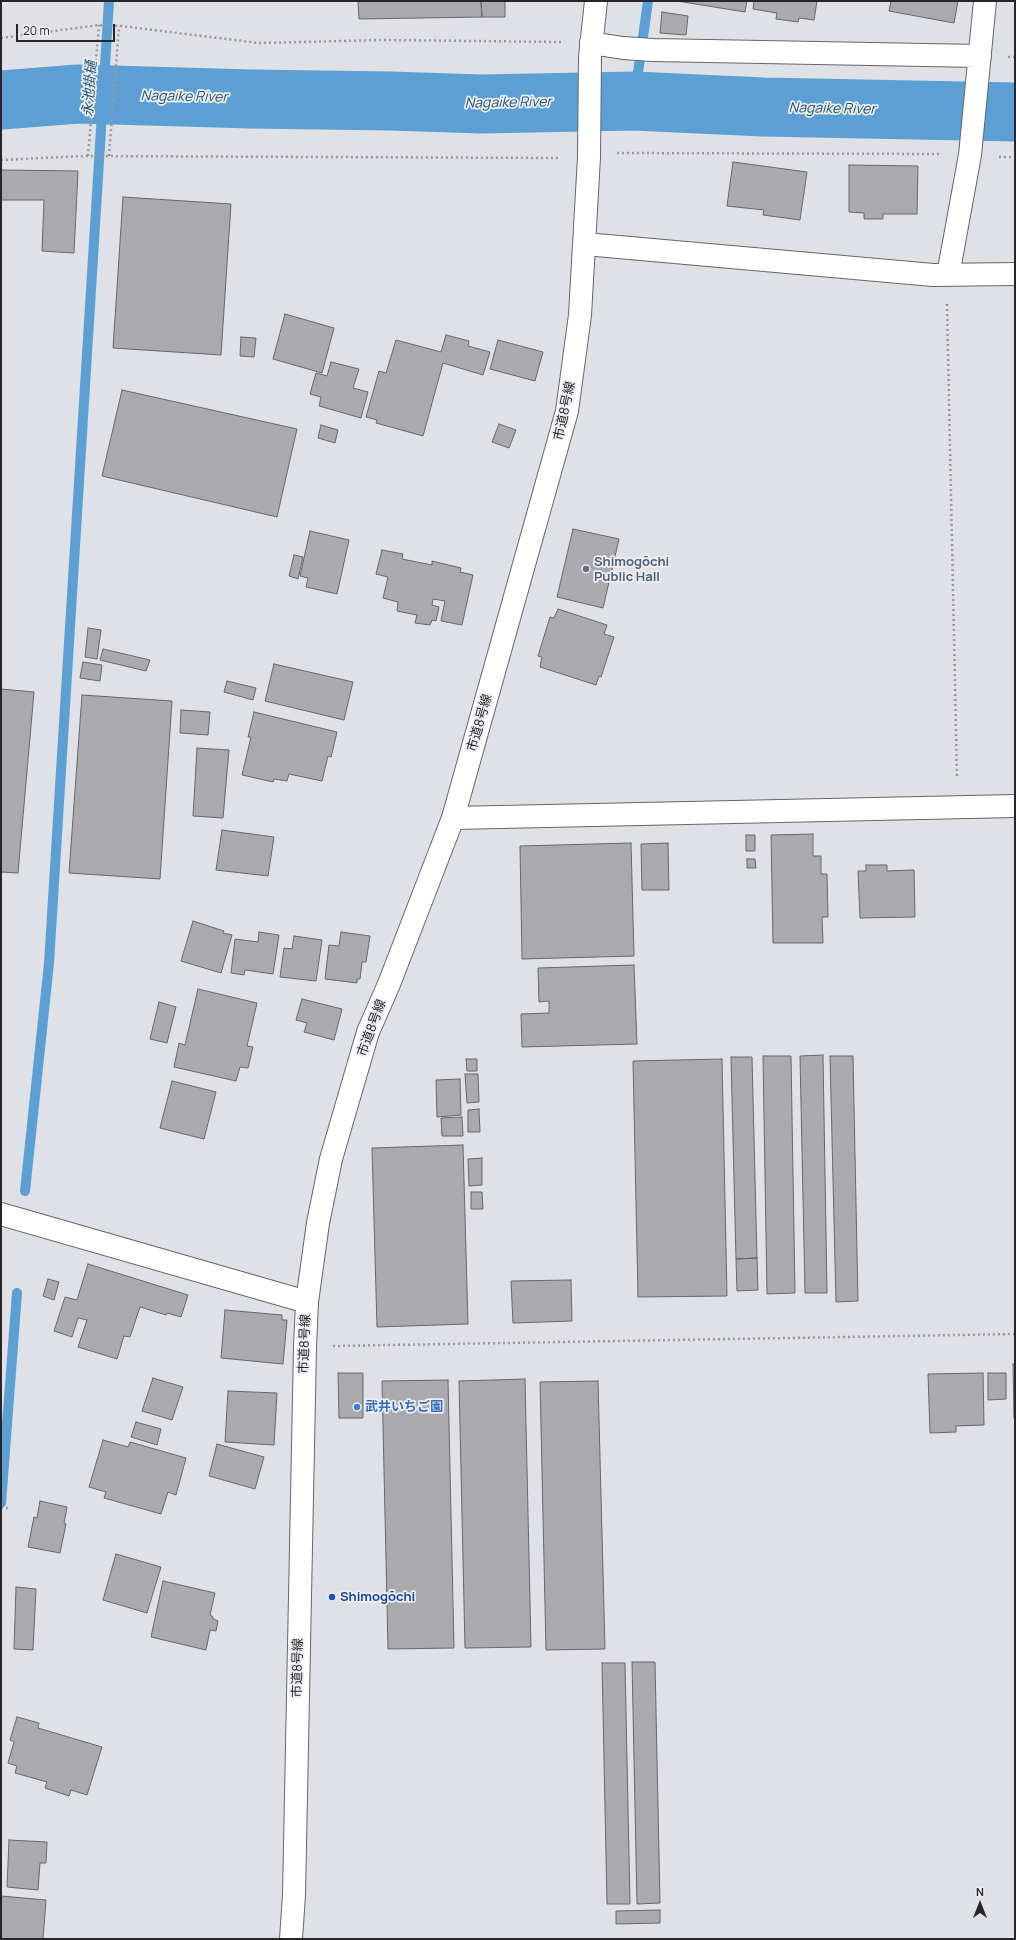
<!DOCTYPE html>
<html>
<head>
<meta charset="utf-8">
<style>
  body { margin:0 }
  #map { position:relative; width:1016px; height:1940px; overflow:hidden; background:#e0e1e6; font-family:Manrope,sans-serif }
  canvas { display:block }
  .frame { position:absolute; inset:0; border:2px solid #262628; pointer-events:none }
  .north { position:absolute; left:960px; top:1884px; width:40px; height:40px; -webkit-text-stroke:3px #edeef3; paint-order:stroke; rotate:0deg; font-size:11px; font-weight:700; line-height:16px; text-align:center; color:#262628 }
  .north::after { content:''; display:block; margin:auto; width:14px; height:18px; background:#262628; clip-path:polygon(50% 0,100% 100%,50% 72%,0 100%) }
  .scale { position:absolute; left:16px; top:24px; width:99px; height:18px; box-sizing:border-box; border:2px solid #262628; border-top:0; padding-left:5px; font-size:12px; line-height:14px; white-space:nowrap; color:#262628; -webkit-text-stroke:3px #edeef3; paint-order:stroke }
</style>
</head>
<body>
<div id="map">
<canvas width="1016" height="1940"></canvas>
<div class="frame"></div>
<div class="north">N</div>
<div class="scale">20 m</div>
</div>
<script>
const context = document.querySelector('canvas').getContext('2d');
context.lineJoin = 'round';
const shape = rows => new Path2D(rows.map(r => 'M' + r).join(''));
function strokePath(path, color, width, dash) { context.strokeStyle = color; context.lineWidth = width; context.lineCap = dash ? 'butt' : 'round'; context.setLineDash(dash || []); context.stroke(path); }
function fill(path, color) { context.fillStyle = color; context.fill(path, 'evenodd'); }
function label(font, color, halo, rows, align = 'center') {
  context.font = font + ' Manrope,"Noto Sans JP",sans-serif'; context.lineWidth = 3.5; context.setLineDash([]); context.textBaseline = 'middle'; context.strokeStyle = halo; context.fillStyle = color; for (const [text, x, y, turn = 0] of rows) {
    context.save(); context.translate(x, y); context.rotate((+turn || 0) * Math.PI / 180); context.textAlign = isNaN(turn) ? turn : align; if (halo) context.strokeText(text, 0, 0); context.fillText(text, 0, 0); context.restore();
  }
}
const stream = shape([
  [634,101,648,1],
  [25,1191,49,963,109,1],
  [1,1503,17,1293]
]);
const river = shape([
  [1,100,78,94,251,99,390,101,482,104,634,101,763,107,1015,112]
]);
const building = shape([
  [358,1,481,1,482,17,359,19,358,1],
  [481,1,505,1,505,17,482,17,481,1],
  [677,1,747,1,745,12,677,1],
  [754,1,817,1,814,20,799,18,798,22,776,19,777,13,753,9,754,1],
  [891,1,958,1,954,23,889,11,891,1],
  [662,12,688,16,686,35,660,33,662,12],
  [733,162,807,172,800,220,763,215,764,210,727,206,733,162],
  [849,165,918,166,917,214,883,214,883,219,864,219,864,213,849,212,849,165],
  [1,170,78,171,74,253,42,251,44,200,1,200,1,170],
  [123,197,231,204,221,355,113,348,123,197],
  [285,314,334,328,322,373,273,359,285,314],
  [446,335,469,341,468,346,490,352,483,375,443,363,423,436,376,423,377,420,366,417,379,371,386,373,396,340,441,352,446,335],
  [241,337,256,338,254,357,240,356,241,337],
  [498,340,543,352,535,381,490,369,498,340],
  [331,362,359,369,353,388,368,392,361,418,319,406,321,397,310,394,316,373,327,376,331,362],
  [122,390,297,429,277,517,102,476,122,390],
  [499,424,516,430,509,448,492,442,499,424],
  [321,425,338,430,335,443,318,438,321,425],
  [573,529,619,539,603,608,557,597,573,529],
  [310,531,349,540,337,594,306,587,308,578,300,576,310,531],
  [382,550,403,554,402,559,432,565,432,561,461,568,460,572,473,575,462,625,441,621,445,601,433,599,432,605,439,607,436,621,432,620,430,625,415,623,417,615,397,611,398,602,383,598,388,577,376,574,382,550],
  [294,555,303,557,298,579,289,576,294,555],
  [558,609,607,625,604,634,614,637,601,677,599,676,596,685,540,667,542,657,538,656,550,617,554,618,558,609],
  [88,628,101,630,97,659,85,657,88,628],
  [103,649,150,660,146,671,100,660,103,649],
  [83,662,102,665,100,681,80,678,83,662],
  [274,664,353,682,344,720,265,701,274,664],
  [227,681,256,688,253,700,224,692,227,681],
  [1,689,34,692,18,873,1,872,1,689],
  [82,695,172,701,160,879,69,873,82,695],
  [181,710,210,712,208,735,180,733,181,710],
  [254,712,337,732,331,757,328,756,322,781,289,774,287,781,274,779,273,782,242,775,251,737,248,737,254,712],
  [197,748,229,750,223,818,193,816,197,748],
  [222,830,274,837,268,876,216,870,222,830],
  [813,834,813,856,821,856,821,874,827,874,828,917,822,917,823,943,773,943,771,835,813,834],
  [746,835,755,835,755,851,746,851,746,835],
  [631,843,634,956,522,959,520,846,631,843],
  [668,843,669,890,642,890,641,844,668,843],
  [747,859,755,859,756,868,747,868,747,859],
  [866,865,887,865,887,871,914,870,915,917,860,918,858,871,866,871,866,865],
  [193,921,224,931,223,933,232,935,221,973,181,961,193,921],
  [259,932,279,935,273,974,245,970,244,975,231,973,235,939,258,942,259,932],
  [341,932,370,936,366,962,362,962,360,979,357,979,357,983,325,979,329,945,339,946,341,932],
  [294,936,322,940,316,981,280,977,284,948,292,949,294,936],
  [634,965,637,1044,522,1047,521,1014,549,1013,549,1001,539,1002,538,968,634,965],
  [198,989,257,1003,247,1046,253,1047,248,1068,240,1067,236,1081,174,1067,179,1043,185,1045,198,989],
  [302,999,342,1009,334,1040,304,1032,307,1023,296,1020,302,999],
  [159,1002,176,1007,167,1043,150,1039,159,1002],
  [823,1055,827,1293,805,1293,800,1056,823,1055],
  [763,1056,791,1056,795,1293,767,1294,763,1056],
  [830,1056,853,1056,858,1301,836,1302,830,1056],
  [731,1057,752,1057,757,1258,736,1259,731,1057],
  [466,1059,477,1059,477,1071,467,1071,466,1059],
  [722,1059,727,1296,638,1297,633,1061,722,1059],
  [465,1074,478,1074,479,1102,467,1103,465,1074],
  [460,1079,461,1115,437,1117,436,1080,460,1079],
  [172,1081,216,1092,204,1139,160,1128,172,1081],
  [479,1109,480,1132,468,1132,468,1110,479,1109],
  [462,1117,463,1136,442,1136,441,1118,462,1117],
  [463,1145,468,1324,377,1327,372,1148,463,1145],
  [482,1158,482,1185,469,1186,468,1159,482,1158],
  [471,1192,482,1192,483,1209,471,1209,471,1192],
  [757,1258,758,1290,737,1291,736,1259,757,1258],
  [88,1264,188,1295,181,1317,167,1313,166,1315,140,1307,130,1337,124,1336,117,1359,78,1347,87,1320,78,1318,72,1337,54,1331,65,1297,77,1300,88,1264],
  [48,1279,59,1282,54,1300,43,1296,48,1279],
  [571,1280,572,1321,513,1323,511,1281,571,1280],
  [225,1310,282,1315,282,1320,287,1320,283,1364,221,1358,225,1310],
  [1013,1364,1015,1364,1015,1419,1014,1419,1013,1364],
  [338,1373,363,1373,363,1418,339,1418,338,1373],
  [983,1373,984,1425,956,1426,956,1432,930,1433,928,1374,983,1373],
  [988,1373,1006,1373,1006,1399,988,1400,988,1373],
  [153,1378,183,1387,172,1420,142,1411,153,1378],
  [525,1379,531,1647,465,1648,459,1381,525,1379],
  [448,1380,454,1648,388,1649,382,1381,448,1380],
  [598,1381,605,1649,546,1650,540,1382,598,1381],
  [228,1391,277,1393,274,1445,225,1442,228,1391],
  [136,1422,161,1429,157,1445,131,1437,136,1422],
  [103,1440,128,1447,130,1442,186,1458,176,1495,168,1492,161,1514,104,1498,106,1492,89,1487,103,1440],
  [217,1444,264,1457,255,1489,209,1476,217,1444],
  [40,1501,67,1507,64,1523,66,1524,60,1553,28,1547,34,1517,37,1518,40,1501],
  [116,1554,161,1567,147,1613,103,1600,116,1554],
  [163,1581,215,1593,210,1615,213,1617,213,1619,218,1621,216,1631,210,1630,206,1650,151,1637,163,1581],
  [16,1587,36,1589,33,1650,14,1649,16,1587],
  [632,1662,655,1662,660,1903,637,1904,632,1662],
  [602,1663,625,1663,630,1904,607,1904,602,1663],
  [17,1717,39,1723,38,1728,102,1747,87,1795,71,1790,69,1796,45,1788,47,1782,15,1773,17,1766,8,1763,14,1742,10,1740,17,1717],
  [9,1840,47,1842,46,1863,40,1863,38,1890,7,1887,9,1840],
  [1,1896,46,1900,43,1939,1,1939,1,1896],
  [660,1910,660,1923,616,1924,616,1911,660,1910]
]);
const path = shape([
  [1,38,99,25,121,26,259,43,384,40,562,42],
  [1008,57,1015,57],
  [617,153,942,154],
  [88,156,99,25],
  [109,156,119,26],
  [999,157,1015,157],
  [1,160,84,156,560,158],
  [947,304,957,779],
  [333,1346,1015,1334],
  [1,1508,9,1508]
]);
const minor = shape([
  [591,43,623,48,653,50,980,56],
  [585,244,933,275,1015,274],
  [948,275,970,155,985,1],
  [453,818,1015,806],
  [1,1214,307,1302]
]);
const tertiary = shape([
  [291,1939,294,1895,305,1347,307,1302,318,1223,331,1159,368,1032,389,984,453,818,567,411,580,315,589,157,590,57,596,1]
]);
const markers = [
  [586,569,4,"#5c6f8a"],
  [357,1407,4,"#3f7fe0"],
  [332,1597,4,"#1a4fb4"]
];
const streetNames = [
  ["市道8号線",565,411,-78],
  ["市道8号線",480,723,-74],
  ["市道8号線",372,1028,-70],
  ["市道8号線",305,1344,-88],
  ["市道8号線",298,1668,-89]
];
const serviceNames = [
  ["Shimogōchi",594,562],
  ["Public Hall",594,577]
];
const shopNames = [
  ["武井いちご園",365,1407]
];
const transitNames = [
  ["Shimogōchi",340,1597]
];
const waterNames = [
  ["永池掛樋",90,89,-86],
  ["Nagaike River",184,97,1],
  ["Nagaike River",508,103,-1],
  ["Nagaike River",832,109,1]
];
strokePath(stream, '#5ca0d3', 10);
strokePath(river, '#5ca0d3', 59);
fill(building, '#a9a9ae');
strokePath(building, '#66676c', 1);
strokePath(minor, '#65666a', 24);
strokePath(tertiary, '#65666a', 24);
strokePath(path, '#98989c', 2.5, [2, 3]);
strokePath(minor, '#fff', 22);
strokePath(tertiary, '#fff', 22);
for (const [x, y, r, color] of markers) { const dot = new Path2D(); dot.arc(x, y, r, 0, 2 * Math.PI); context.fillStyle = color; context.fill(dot); strokePath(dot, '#edeef3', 1.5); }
label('13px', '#262628', '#edeef3', streetNames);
label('bold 13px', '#4e5e75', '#edeef3', serviceNames, 'left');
label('bold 13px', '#366cbe', '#edeef3', shopNames, 'left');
label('bold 13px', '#164399', '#edeef3', transitNames, 'left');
label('italic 14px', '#1d5073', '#edeef3', waterNames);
</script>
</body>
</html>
